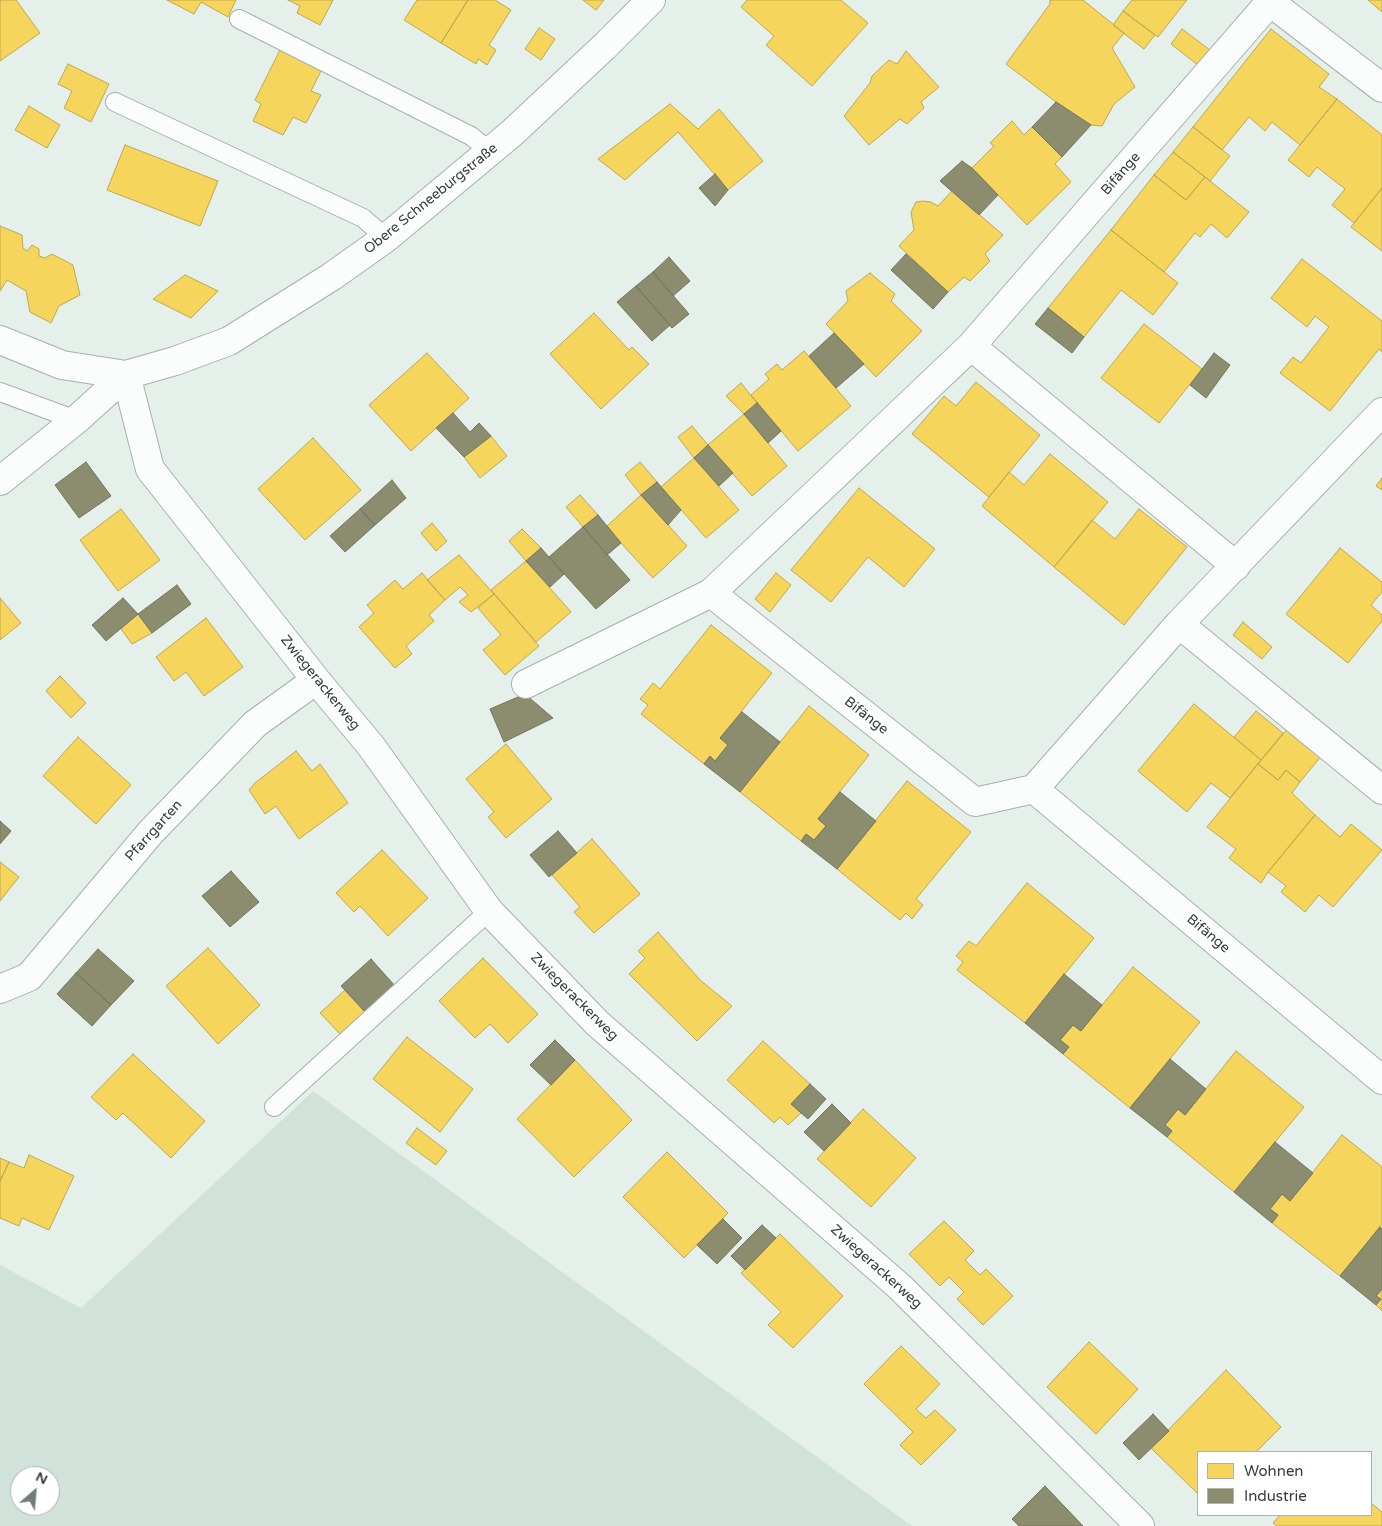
<!DOCTYPE html>
<html>
<head>
<meta charset="utf-8">
<style>
  body { margin:0 }
  #map { position:relative; width:1382px; height:1526px; overflow:hidden; background:#e5f0eb; font-family:"Varela Round",sans-serif }
  canvas { display:block }
  .legend { position:absolute; left:1197px; top:1451px; width:175px; height:65px; box-sizing:border-box; background:#fff; border:1px solid #aeb1b0; margin:0; padding:6px 9px; list-style:none; font-size:15px; color:#353d3a }
  .legend li { display:flex; align-items:center; gap:10px; height:25px }
  .legend b { width:25px; border:1px solid #aeb1b0 }
  .north { position:absolute; left:10px; top:1466px; width:50px; height:50px; box-sizing:border-box; background:#fff; border:1px solid #aeb1b0; border-radius:50%; rotate:27deg; font-size:14px; font-weight:700; line-height:20px; text-align:center; color:#353d3a }
  .north::after { content:''; display:block; margin:auto; width:18px; height:22px; background:#737c78; clip-path:polygon(50% 0,100% 100%,50% 72%,0 100%) }
</style>
</head>
<body>
<div id="map">
<canvas width="1382" height="1526"></canvas>
<ul class="legend">
<li><b style="height:14px;background:#f6d55c"></b>Wohnen</li>
<li><b style="height:14px;background:#8c8c6e"></b>Industrie</li>
</ul>
<div class="north">N</div>
</div>
<script>
const context = document.querySelector('canvas').getContext('2d');
context.lineJoin = 'round';
function fill(path, color) { context.fillStyle = color; context.fill(path, 'evenodd'); }
const shape = rows => new Path2D(rows.map(r => 'M' + r).join(''));
function strokePath(path, color, width, dash) { context.strokeStyle = color; context.lineWidth = width; context.lineCap = dash ? 'butt' : 'round'; context.setLineDash(dash || []); context.stroke(path); }
function label(font, color, halo, rows, align = 'center') {
  context.font = font + ' "Varela Round",sans-serif'; context.lineWidth = 5; context.setLineDash([]); context.textBaseline = 'middle'; context.strokeStyle = halo; context.fillStyle = color; for (const [text, x, y, turn = 0] of rows) {
    context.save(); context.translate(x, y); context.rotate((+turn || 0) * Math.PI / 180); context.textAlign = isNaN(turn) ? turn : align; if (halo) context.strokeText(text, 0, 0); context.fillText(text, 0, 0); context.restore();
  }
}
const green = shape([
  [313,1091,912,1526,0,1526,0,1265,81,1308],
  [20,1476,50,1476,50,1506,20,1506]
]);
const homes = shape([
  [0,0,16,0,40,33,0,61,0,0],
  [167,0,236,0,228,17,201,2,194,14,167,0],
  [288,0,333,0,320,25,297,13,300,6,288,0],
  [417,0,468,0,441,43,404,20,417,0],
  [468,0,495,0,511,10,489,45,496,50,487,65,478,59,476,64,441,43,468,0],
  [583,0,604,0,596,10,583,0],
  [747,0,841,0,868,23,812,86,766,45,774,36,741,7,747,0],
  [1050,0,1083,0,1124,33,1112,48,1135,87,1114,104,1102,126,1091,125,1056,102,1006,64,1050,4,1050,0],
  [1132,0,1187,0,1158,37,1123,11,1132,0],
  [1368,0,1382,0,1382,12,1368,0],
  [1123,11,1155,35,1144,49,1113,25,1123,11],
  [539,28,555,39,541,60,525,49,539,28],
  [1182,29,1210,50,1199,66,1171,44,1182,29],
  [1271,29,1329,74,1319,87,1337,99,1300,145,1272,122,1265,131,1249,117,1222,150,1193,127,1271,29],
  [281,48,322,69,311,91,321,95,306,123,293,117,283,135,253,121,261,104,255,100,281,48],
  [906,51,939,87,921,102,924,108,907,124,900,119,869,145,844,116,870,83,872,76,889,60,897,64,906,51],
  [68,64,109,84,91,122,64,108,72,91,58,84,68,64],
  [1337,99,1382,135,1382,188,1354,223,1332,205,1345,189,1317,167,1309,177,1288,160,1337,99],
  [670,104,698,129,719,109,763,161,728,190,678,132,625,180,598,159,670,104],
  [29,106,60,125,47,148,15,130,29,106],
  [1012,121,1024,135,1032,127,1062,157,1055,164,1071,182,1027,225,972,168,994,146,990,143,1012,121],
  [1193,127,1230,156,1210,181,1173,152,1193,127],
  [125,145,218,181,200,226,107,190,125,145],
  [1173,152,1205,177,1186,200,1154,175,1173,152],
  [1154,175,1186,200,1205,177,1249,212,1227,238,1211,224,1200,237,1195,233,1164,272,1111,230,1154,175],
  [1382,188,1382,251,1351,227,1382,188],
  [952,191,1003,235,985,254,990,261,970,281,964,277,948,292,899,246,914,230,911,212,916,202,923,201,931,202,938,206,952,191],
  [0,226,22,235,23,248,27,251,32,245,39,249,39,256,45,258,52,254,73,265,80,295,59,306,51,323,30,312,26,291,7,280,0,291,0,226],
  [1111,230,1178,283,1153,315,1121,290,1084,337,1048,308,1111,230],
  [1302,259,1382,321,1382,352,1379,349,1330,411,1280,373,1293,357,1301,363,1329,327,1315,316,1307,327,1271,298,1302,259],
  [870,273,895,294,891,301,922,331,876,377,826,324,848,301,846,291,870,273],
  [185,275,218,291,191,318,153,299,185,275],
  [594,313,629,350,632,347,649,364,601,409,550,354,594,313],
  [1144,324,1202,369,1159,423,1101,378,1144,324],
  [804,351,851,406,798,451,751,395,769,379,765,374,777,364,782,370,804,351],
  [427,353,469,398,411,451,369,405,427,353],
  [976,382,1040,435,989,497,912,434,944,396,956,406,976,382],
  [741,383,757,403,744,414,726,396,741,383],
  [744,414,787,466,752,496,708,445,744,414],
  [692,426,708,445,694,458,678,437,692,426],
  [491,436,507,456,480,478,464,457,491,436],
  [313,438,361,490,305,540,258,489,313,438],
  [1050,454,1108,502,1054,567,982,506,1009,472,1024,485,1050,454],
  [694,458,739,510,706,538,661,487,694,458],
  [640,462,657,482,641,495,625,475,640,462],
  [1382,478,1382,490,1376,486,1382,478],
  [859,488,935,549,904,587,868,557,831,602,791,570,859,488],
  [580,495,598,515,583,527,566,507,580,495],
  [641,495,687,546,653,578,621,543,607,526,641,495],
  [121,509,160,560,118,591,80,540,121,509],
  [1139,509,1187,547,1124,625,1054,567,1092,520,1115,539,1139,509],
  [432,523,447,541,436,551,421,533,432,523],
  [522,529,541,548,526,561,509,541,522,529],
  [1340,548,1382,582,1382,592,1371,605,1382,615,1382,621,1348,663,1286,614,1340,548],
  [459,555,494,594,471,612,459,602,468,595,460,587,445,600,427,580,459,555],
  [526,561,571,612,536,642,491,590,526,561],
  [422,573,445,600,429,615,434,621,406,646,412,654,395,668,359,627,374,613,367,605,395,580,403,589,422,573],
  [776,573,791,585,770,612,755,599,776,573],
  [494,594,539,646,505,675,483,650,501,635,478,608,494,594],
  [0,598,21,623,0,640,0,598],
  [138,614,152,633,132,644,121,629,138,614],
  [206,618,243,667,204,696,186,672,174,681,156,657,206,618],
  [1243,622,1272,647,1262,659,1233,635,1243,622],
  [711,625,772,673,720,738,728,745,715,761,710,756,704,764,641,714,648,705,640,699,653,683,660,689,711,625],
  [60,676,86,703,71,718,46,691,60,676],
  [1194,704,1261,760,1230,798,1211,783,1187,812,1138,771,1194,704],
  [809,706,869,755,818,819,826,826,814,840,806,834,801,841,740,792,809,706],
  [1256,711,1283,733,1261,760,1234,737,1256,711],
  [1289,727,1322,755,1300,782,1286,770,1278,780,1258,764,1289,727],
  [78,737,131,785,96,824,43,776,78,737],
  [506,744,552,799,506,838,488,817,494,812,466,779,506,744],
  [296,751,312,771,320,764,348,803,299,839,276,806,265,814,249,790,255,783,296,751],
  [1258,764,1278,780,1286,770,1300,782,1292,793,1315,815,1268,872,1261,883,1229,858,1236,849,1207,827,1258,764],
  [907,781,971,832,916,899,923,905,912,919,906,913,900,920,837,869,907,781],
  [1315,815,1340,837,1351,824,1382,850,1333,907,1319,895,1305,912,1281,892,1286,886,1268,872,1315,815],
  [592,839,640,894,594,933,574,912,580,907,552,875,592,839],
  [382,850,428,898,388,936,360,906,354,912,336,893,382,850],
  [0,862,19,877,0,901,0,862],
  [1027,883,1094,938,1025,1023,957,970,963,962,956,956,969,941,976,946,1027,883],
  [658,932,700,980,732,1006,697,1041,629,974,645,958,638,951,658,932],
  [208,948,260,1005,218,1044,166,986,208,948],
  [483,958,538,1014,508,1043,490,1024,475,1038,439,1001,483,958],
  [1133,967,1200,1022,1130,1108,1063,1054,1069,1047,1060,1040,1073,1025,1081,1031,1133,967],
  [345,990,366,1013,341,1035,320,1013,345,990],
  [407,1037,473,1089,440,1132,373,1079,407,1037],
  [763,1041,810,1084,791,1104,801,1113,788,1125,780,1117,774,1123,727,1080,763,1041],
  [1236,1051,1304,1107,1234,1192,1167,1137,1172,1131,1165,1125,1178,1109,1185,1115,1236,1051],
  [133,1054,205,1121,171,1158,123,1113,116,1120,91,1097,133,1054],
  [575,1060,632,1120,574,1177,517,1119,575,1060],
  [863,1109,916,1158,871,1207,817,1159,863,1109],
  [417,1128,447,1151,436,1165,406,1143,417,1128],
  [1342,1135,1382,1167,1382,1224,1340,1276,1272,1223,1278,1215,1270,1209,1282,1194,1290,1201,1342,1135],
  [667,1152,728,1213,684,1258,623,1197,667,1152],
  [29,1155,74,1176,49,1230,22,1218,19,1226,0,1218,0,1181,9,1162,24,1168,29,1155],
  [0,1158,9,1162,0,1181,0,1158],
  [944,1221,974,1251,965,1260,980,1275,986,1269,1013,1296,983,1325,957,1299,964,1292,949,1277,940,1286,909,1254,944,1221],
  [780,1234,843,1296,793,1348,768,1325,781,1312,741,1273,780,1234],
  [1382,1289,1382,1311,1376,1305,1381,1299,1376,1296,1382,1289],
  [1089,1342,1138,1389,1096,1434,1047,1387,1089,1342],
  [901,1346,940,1384,916,1409,926,1418,935,1410,956,1430,921,1465,900,1445,913,1432,864,1384,901,1346],
  [1226,1370,1281,1427,1256,1452,1198,1452,1198,1494,1151,1448,1226,1370],
  [1371,1503,1382,1512,1382,1526,1277,1526,1273,1523,1280,1515,1371,1515,1371,1503]
]);
const industry = shape([
  [1056,102,1091,125,1062,157,1032,127,1056,102],
  [962,161,972,168,998,195,979,215,940,181,962,161],
  [715,174,728,190,715,206,699,188,715,174],
  [906,254,948,292,933,309,891,270,906,254],
  [669,257,690,281,673,296,653,272,669,257],
  [653,272,689,314,672,328,636,286,653,272],
  [636,286,670,325,652,341,617,302,636,286],
  [1048,308,1084,337,1072,353,1035,324,1048,308],
  [834,333,864,364,836,388,809,356,834,333],
  [1214,353,1230,365,1206,398,1190,385,1214,353],
  [757,403,781,431,768,443,744,414,757,403],
  [453,413,470,432,479,423,491,436,464,457,436,428,453,413],
  [708,445,733,473,719,486,694,458,708,445],
  [86,462,111,496,79,518,55,485,86,462],
  [392,480,406,498,375,525,360,509,392,480],
  [657,482,681,510,668,525,641,495,657,482],
  [360,509,375,525,345,552,330,536,360,509],
  [598,515,621,543,607,555,583,527,598,515],
  [583,527,630,580,596,609,549,557,583,527],
  [541,548,564,574,550,587,526,561,541,548],
  [177,585,191,604,152,633,138,614,177,585],
  [123,598,138,614,106,641,92,625,123,598],
  [525,694,553,718,504,742,490,709,525,694],
  [742,712,780,742,740,792,704,764,710,756,715,761,728,745,720,738,742,712],
  [840,792,876,821,837,869,801,841,806,834,814,840,826,826,818,819,840,792],
  [0,821,11,831,0,844,0,821],
  [558,831,577,853,549,877,530,855,558,831],
  [231,871,259,902,230,927,202,896,231,871],
  [98,949,134,981,111,1005,76,973,98,949],
  [371,959,395,986,366,1013,341,986,371,959],
  [76,973,111,1005,92,1026,57,994,76,973],
  [1064,974,1102,1005,1081,1031,1073,1025,1060,1040,1069,1047,1063,1054,1025,1023,1064,974],
  [555,1040,575,1060,551,1085,530,1065,555,1040],
  [1170,1059,1206,1089,1185,1115,1178,1109,1165,1125,1172,1131,1167,1137,1130,1108,1170,1059],
  [810,1084,826,1099,808,1119,791,1104,810,1084],
  [832,1104,851,1123,824,1151,804,1132,832,1104],
  [1275,1142,1313,1173,1290,1201,1282,1194,1270,1209,1278,1215,1272,1223,1234,1192,1275,1142],
  [723,1219,742,1238,717,1264,697,1245,723,1219],
  [762,1225,776,1238,745,1270,731,1256,762,1225],
  [1380,1227,1382,1229,1382,1289,1376,1296,1381,1299,1376,1305,1340,1276,1380,1227],
  [1153,1414,1169,1431,1139,1460,1123,1443,1153,1414],
  [1045,1486,1083,1526,1019,1526,1012,1519,1045,1486]
]);
const service = shape([
  [239,19,471,136,490,151],
  [115,102,363,218,386,238],
  [0,392,76,420],
  [274,1107,489,911]
]);
const minor = shape([
  [0,340,62,365,126,375,175,361,229,341,331,277,386,238,512,133,605,46,651,0],
  [1382,412,1179,624,1034,789,1382,1080],
  [0,481,76,420,126,375,150,469,316,680,371,746,489,911,597,1023,900,1287,1140,1526],
  [1236,566,971,346,1270,2,1382,88],
  [711,593,975,802,1034,789],
  [1179,624,1382,790],
  [526,684,711,593,971,346],
  [0,989,29,977,150,833,255,724,316,680]
]);
const streetNames = [
  ["Bifänge",1121,174,-49],
  ["Obere Schneeburgstraße",431,199,-39],
  ["Zwiegerackerweg",320,683,51],
  ["Bifänge",866,716,38],
  ["Pfarrgarten",154,831,-48],
  ["Bifänge",1208,934,40],
  ["Zwiegerackerweg",574,997,45],
  ["Zwiegerackerweg",876,1267,42]
];
fill(green, '#d1e2da');
fill(homes, '#f6d55c');
strokePath(homes, '#bca752', 1);
fill(industry, '#8c8c6e');
strokePath(industry, '#72745e', 1);
strokePath(service, '#a7b0ac', 20);
strokePath(minor, '#a7b0ac', 30);
strokePath(service, '#fbfdfc', 18);
strokePath(minor, '#fbfdfc', 28);
label('14px', '#353d3a', '#fff', streetNames);
</script>
</body>
</html>
